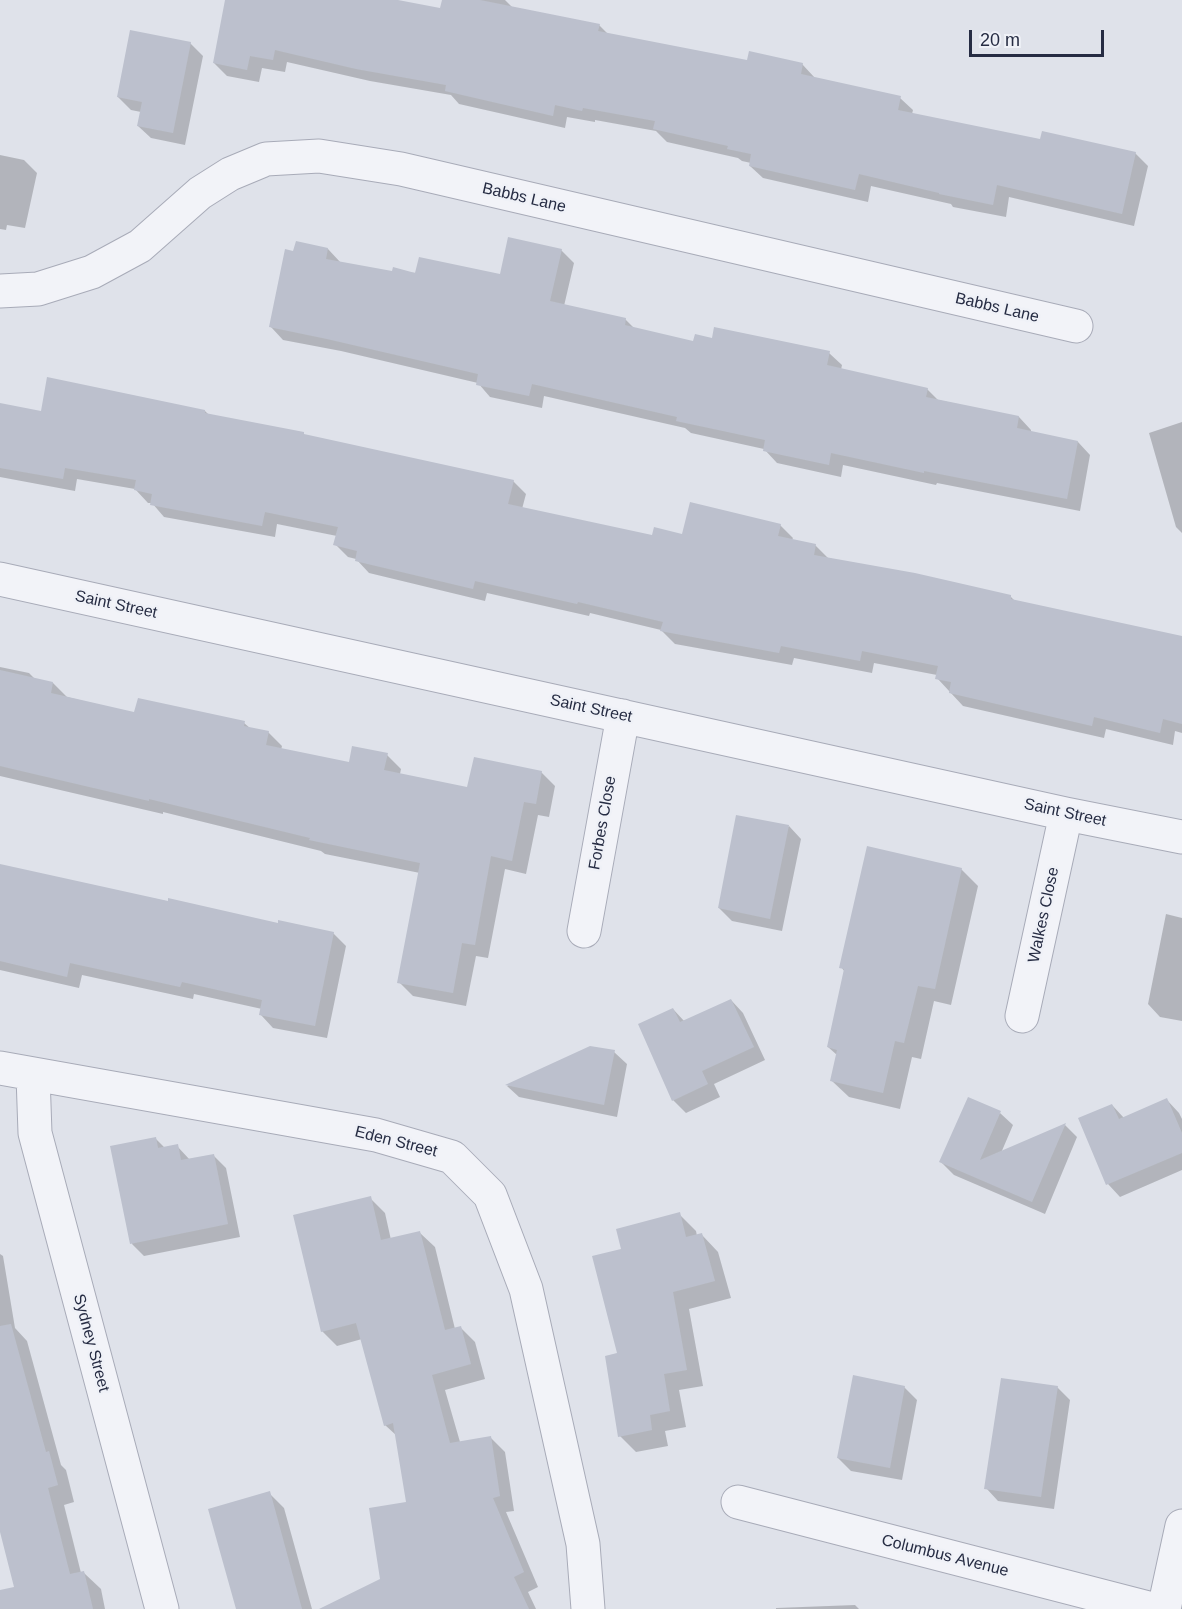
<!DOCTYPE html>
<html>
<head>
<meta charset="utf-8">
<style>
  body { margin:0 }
  #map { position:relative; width:1182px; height:1609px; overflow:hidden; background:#dfe2ea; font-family:Helvetica,sans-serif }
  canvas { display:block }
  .scale { position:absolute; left:969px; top:30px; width:135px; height:27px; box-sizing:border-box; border:3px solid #262c43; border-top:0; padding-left:8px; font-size:18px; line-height:21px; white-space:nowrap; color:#262c43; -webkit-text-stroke:4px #eff1f7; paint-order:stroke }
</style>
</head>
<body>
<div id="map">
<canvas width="1182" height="1609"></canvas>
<div class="scale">20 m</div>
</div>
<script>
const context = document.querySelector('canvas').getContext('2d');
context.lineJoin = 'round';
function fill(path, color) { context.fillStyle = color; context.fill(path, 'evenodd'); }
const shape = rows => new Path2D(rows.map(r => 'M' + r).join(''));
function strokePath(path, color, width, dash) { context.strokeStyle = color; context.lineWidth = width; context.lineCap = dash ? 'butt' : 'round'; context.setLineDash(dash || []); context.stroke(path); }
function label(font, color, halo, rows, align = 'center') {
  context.font = font + ' Helvetica,sans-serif'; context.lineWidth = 5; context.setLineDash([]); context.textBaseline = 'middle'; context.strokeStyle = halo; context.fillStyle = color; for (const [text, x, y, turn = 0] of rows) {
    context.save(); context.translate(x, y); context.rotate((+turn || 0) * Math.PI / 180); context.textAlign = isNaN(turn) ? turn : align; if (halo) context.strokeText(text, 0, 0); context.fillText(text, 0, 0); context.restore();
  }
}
const shadow = shape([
  [227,0,392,0,441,10,443,0,505,0,513,8,599,25,608,34,748,62,802,64,815,78,900,98,913,110,912,114,1042,140,1135,153,1148,166,1134,226,1009,197,1006,217,953,207,951,204,871,186,868,202,763,178,750,166,751,163,742,161,738,158,667,142,656,131,595,120,595,122,567,117,565,128,459,104,451,95,370,81,287,62,285,72,262,68,259,82,227,76,214,63],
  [190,43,203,56,185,145,151,138,138,126,141,112,131,110,118,97],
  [0,155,24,160,37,173,25,228,7,225,6,230,0,229],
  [328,249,341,263,393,272,501,276,561,250,574,263,564,306,625,319,635,329,695,343,713,339,829,353,842,365,841,370,927,389,938,400,1019,417,1031,430,1031,433,1078,442,1090,455,1080,511,937,483,936,485,843,465,841,477,777,463,764,449,691,433,685,428,544,396,542,408,490,397,478,383,341,351,283,340,271,327,294,253],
  [0,405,42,413,205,411,209,415,513,481,526,494,522,509,653,537,684,536,780,525,793,538,792,540,815,545,828,558,1011,597,1016,602,1182,637,1182,733,1175,731,1173,745,1106,729,1104,738,963,706,937,678,937,675,874,663,872,673,794,658,792,665,675,644,661,630,590,613,589,616,487,593,485,601,369,573,356,559,348,557,335,544,337,536,277,524,275,537,164,517,152,503,148,503,135,489,77,479,75,491,0,477],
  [1182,422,1182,533,1176,527,1149,433],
  [0,667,29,673,35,679,53,683,67,697,135,714,244,723,250,728,268,732,282,746,281,750,350,763,387,755,401,769,400,774,469,789,541,772,555,786,549,817,538,815,526,874,505,869,488,958,476,956,466,1006,413,996,399,982,420,873,325,854,321,851,163,812,163,814,0,776],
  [789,826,801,839,782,931,732,921,719,908],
  [0,866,279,925,333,933,346,946,327,1038,273,1028,261,1015,262,1009,194,994,193,999,82,975,79,988,0,970],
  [961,869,978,886,951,1005,934,1001,921,1059,912,1057,900,1109,849,1097,832,1081,837,1055,828,1047,845,972,841,967],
  [1166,914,1182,918,1182,1021,1160,1017,1148,1004],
  [731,1000,743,1013,765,1060,714,1084,720,1097,686,1113,673,1100,673,1009,685,1022],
  [591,1047,614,1052,627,1064,617,1117,519,1097,507,1086],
  [1167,1100,1179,1113,1182,1119,1182,1170,1120,1197,1108,1184,1080,1119,1112,1105,1124,1118],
  [1000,1113,1013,1125,1001,1153,1065,1125,1077,1137,1045,1214,954,1175,941,1162],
  [155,1138,165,1148,177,1146,190,1160,213,1155,226,1168,240,1237,144,1256,132,1244],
  [370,1198,385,1213,391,1240,420,1233,435,1247,455,1329,461,1328,475,1342,485,1379,445,1390,460,1442,490,1437,505,1452,514,1511,506,1512,538,1587,528,1592,536,1609,323,1609,382,1580,408,1503,397,1436,385,1425,362,1339,337,1346,322,1331],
  [679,1214,696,1231,697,1236,702,1235,718,1252,731,1298,689,1309,703,1386,679,1390,686,1427,665,1431,668,1446,636,1452,620,1436,619,1355,623,1250],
  [0,1254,3,1256,15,1328,27,1341,61,1465,66,1470,74,1502,64,1505,81,1573,84,1573,101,1589,105,1609,0,1609,0,1595,17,1591,0,1526],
  [904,1387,917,1400,902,1480,851,1471,838,1458],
  [1057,1387,1070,1400,1054,1509,998,1501,986,1488],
  [269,1493,284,1508,312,1609,238,1609],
  [855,1605,859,1609,776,1609,776,1608]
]);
const building = shape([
  [225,0,398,0,440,8,442,0,480,0,600,24,598,31,747,60,749,51,803,63,801,74,901,96,898,110,1040,139,1042,131,1136,152,1122,214,997,185,993,205,939,194,939,193,859,174,855,190,749,166,751,154,727,149,728,146,653,129,655,121,583,108,582,111,555,105,553,116,445,91,446,85,356,69,275,50,273,60,250,56,247,70,213,63],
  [130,30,191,42,173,133,137,126,142,102,117,97],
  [508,237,562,249,550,301,626,318,625,325,693,341,695,334,712,338,714,327,830,351,827,365,928,388,926,397,1019,416,1017,428,1078,441,1067,499,924,471,924,473,831,453,829,465,763,451,765,440,676,421,677,417,532,384,529,396,476,385,478,374,327,339,269,327,285,249,293,251,296,241,328,248,326,259,392,271,393,267,415,273,419,257,500,274],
  [47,377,205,410,205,413,304,432,304,434,514,480,508,504,652,535,654,527,682,534,690,502,781,524,778,536,816,544,814,555,915,573,1011,595,1011,599,1182,636,1182,724,1163,719,1160,733,1094,717,1092,726,949,693,951,682,935,679,938,666,862,651,860,661,781,646,779,653,660,631,663,622,578,602,577,604,475,581,473,589,355,561,357,551,333,545,338,527,265,512,262,526,150,505,152,494,134,490,136,480,65,468,63,479,0,468,0,403,41,411],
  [0,670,53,682,51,693,134,712,138,698,245,721,244,726,269,731,266,745,349,762,352,746,388,753,384,770,467,787,474,757,542,771,536,804,524,802,512,861,491,856,475,945,462,943,453,993,397,983,420,863,309,840,310,838,149,799,149,801,0,766],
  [736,815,789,825,770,919,718,908],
  [867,846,962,868,935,989,918,986,904,1043,895,1041,883,1093,830,1081,837,1050,827,1047,844,969,839,968],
  [0,864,168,901,168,898,278,923,278,920,334,932,315,1026,259,1015,262,1000,182,982,180,987,70,963,67,977,0,961],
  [731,999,754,1047,702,1071,708,1084,672,1101,638,1024,673,1008,680,1022],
  [590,1046,615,1050,604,1105,505,1085],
  [968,1097,1001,1111,980,1160,1066,1123,1032,1202,939,1162],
  [1167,1098,1182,1133,1182,1153,1106,1185,1078,1118,1112,1104,1119,1119],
  [156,1137,158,1148,178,1144,181,1160,214,1154,228,1224,130,1244,110,1146],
  [371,1196,381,1240,420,1231,445,1330,461,1326,471,1364,432,1375,450,1443,491,1436,500,1496,493,1498,524,1572,514,1577,529,1609,319,1609,380,1579,369,1508,406,1502,393,1423,384,1426,356,1323,321,1332,293,1215],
  [680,1212,686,1237,702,1233,715,1281,673,1292,687,1370,664,1374,670,1411,650,1415,652,1430,618,1437,605,1356,617,1353,592,1256,621,1249,616,1229],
  [11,1324,46,1452,49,1451,58,1485,48,1488,70,1574,84,1571,93,1609,0,1609,0,1590,14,1587,0,1532,0,1326],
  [853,1375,905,1386,890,1468,837,1458],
  [1001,1378,1058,1386,1041,1497,984,1489],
  [270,1491,302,1609,236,1609,208,1509]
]);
const street = shape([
  [0,291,38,289,92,272,140,246,200,193,230,174,266,159,319,156,401,169,1076,326],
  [0,579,1066,814,1182,837],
  [584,931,623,716],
  [1022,1016,1066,814],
  [0,1068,376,1135,452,1157,490,1195,526,1289,583,1544,588,1609],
  [33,1076,35,1133,162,1609],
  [738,1502,1152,1609],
  [1164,1609,1182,1526]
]);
const streetNames = [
  ["Babbs Lane",524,198,13],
  ["Babbs Lane",997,308,13],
  ["Saint Street",116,605,12],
  ["Saint Street",591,709,12],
  ["Saint Street",1065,813,12],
  ["Forbes Close",603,823,-80],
  ["Walkes Close",1044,915,-78],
  ["Eden Street",396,1142,14],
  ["Sydney Street",91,1343,75],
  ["Columbus Avenue",945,1556,14]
];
fill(shadow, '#0003');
fill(building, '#bcc0cd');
strokePath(street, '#a8abb8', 35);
strokePath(street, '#f2f3f8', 33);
label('16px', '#262c43', '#eff1f7', streetNames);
</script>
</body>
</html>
